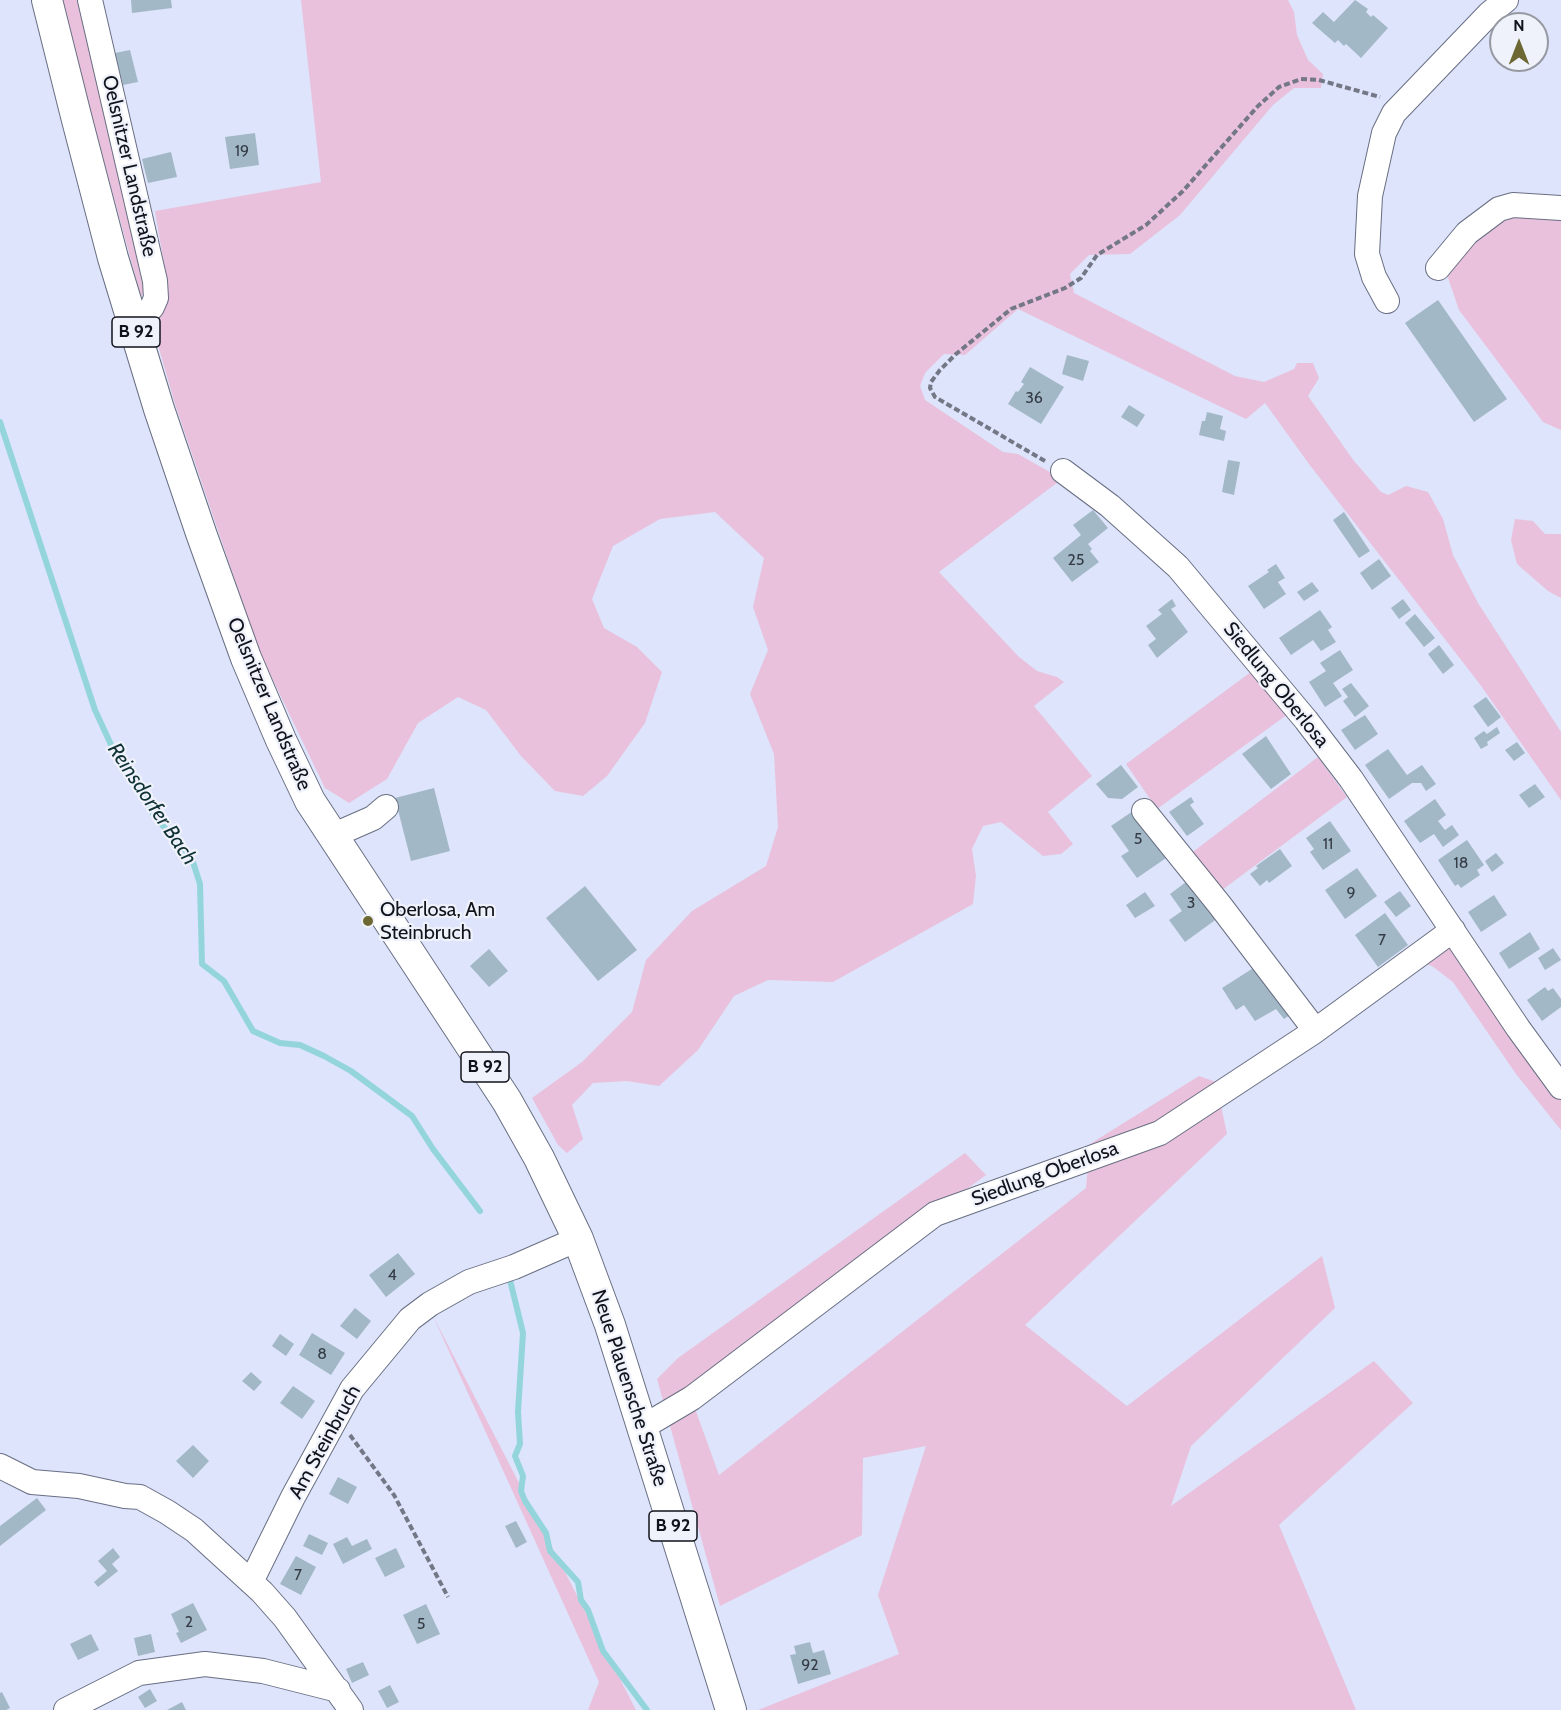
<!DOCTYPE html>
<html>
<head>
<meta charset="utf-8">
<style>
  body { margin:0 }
  #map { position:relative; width:1561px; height:1710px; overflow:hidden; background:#dde4fb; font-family:Cabin,sans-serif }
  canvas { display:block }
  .north { position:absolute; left:1489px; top:12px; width:60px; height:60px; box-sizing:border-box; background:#eff2fb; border:2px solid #9699a1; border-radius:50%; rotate:0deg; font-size:16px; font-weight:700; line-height:24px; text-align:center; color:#11131b }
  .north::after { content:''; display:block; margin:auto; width:21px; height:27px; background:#6d6734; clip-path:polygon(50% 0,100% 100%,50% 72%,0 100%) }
</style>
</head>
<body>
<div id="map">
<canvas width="1561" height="1710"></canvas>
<div class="north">N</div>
</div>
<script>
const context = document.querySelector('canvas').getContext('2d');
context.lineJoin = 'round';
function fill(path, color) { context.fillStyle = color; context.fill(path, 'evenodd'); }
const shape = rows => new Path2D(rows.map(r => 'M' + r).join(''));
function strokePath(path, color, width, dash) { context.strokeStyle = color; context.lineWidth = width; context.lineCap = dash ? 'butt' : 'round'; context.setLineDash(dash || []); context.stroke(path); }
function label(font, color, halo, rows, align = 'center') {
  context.font = font + ' Cabin,sans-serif'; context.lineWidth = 4.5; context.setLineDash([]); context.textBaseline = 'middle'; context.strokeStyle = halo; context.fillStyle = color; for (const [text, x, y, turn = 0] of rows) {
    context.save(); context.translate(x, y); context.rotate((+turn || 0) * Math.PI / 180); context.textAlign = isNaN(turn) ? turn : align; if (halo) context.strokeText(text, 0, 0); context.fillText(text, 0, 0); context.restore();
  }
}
const green = shape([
  [60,0,84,0,146,290,141,297],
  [301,0,1288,0,1294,12,1297,35,1308,60,1323,74,1321,88,1294,88,1273,105,1180,215,1130,254,1089,255,1070,274,1074,293,1235,376,1264,382,1294,369,1297,363,1313,363,1319,378,1308,396,1354,461,1381,492,1388,495,1406,486,1428,492,1443,519,1453,555,1478,603,1561,732,1561,800,1479,683,1309,464,1265,403,1246,419,1018,309,965,355,944,354,925,373,920,386,925,400,1003,452,1018,454,1062,479,939,572,1019,657,1037,671,1057,677,1064,682,1034,706,1092,776,1048,812,1073,844,1061,854,1043,856,1001,822,983,826,972,849,976,876,973,904,833,982,768,980,734,996,698,1050,659,1086,627,1081,593,1083,572,1105,583,1139,567,1153,558,1145,532,1098,582,1062,632,1012,646,960,692,911,766,866,778,827,774,754,750,694,768,650,753,607,764,558,715,512,660,519,613,546,592,599,604,628,637,647,662,672,645,723,607,776,583,796,555,791,521,756,486,710,458,697,418,723,387,779,349,803,325,788,259,651,175,404,152,324,167,281,155,211,321,182],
  [1512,211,1561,214,1561,430,1543,422,1459,310,1446,272,1467,244],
  [1515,519,1533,521,1545,534,1561,534,1561,598,1548,591,1517,564,1511,540],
  [1255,669,1288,714,1157,809,1126,764],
  [1318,757,1347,797,1218,893,1190,854],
  [1442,948,1452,949,1561,1096,1561,1130,1516,1074,1453,982,1432,966,1417,962],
  [1199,1076,1216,1082,1227,1134,1025,1325,1127,1406,1322,1256,1335,1308,1191,1446,1171,1506,1374,1361,1413,1403,1279,1525,1356,1710,758,1710,899,1654,878,1595,926,1446,863,1458,862,1535,720,1606,657,1379,678,1358,965,1153,986,1175,689,1392,719,1475,1086,1188,1090,1144],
  [433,1316,636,1710,588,1710,599,1682]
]);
const stream = shape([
  [0,422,95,710,119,762,139,782,154,816,185,850,193,862,200,884,202,964,224,981,253,1031,280,1043,300,1045,324,1056,351,1071,412,1116,433,1149,480,1211],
  [510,1280,523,1333,518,1412,520,1444,515,1456,523,1476,521,1491,525,1501,546,1533,550,1551,578,1582,581,1600,588,1610,603,1651,647,1710]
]);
const building = shape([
  [131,0,171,0,172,8,132,13],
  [1355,0,1368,9,1366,12,1371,17,1373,15,1388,28,1361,58,1346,44,1344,46,1338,40,1335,43,1312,23,1323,12,1334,22],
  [130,50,138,82,123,85,115,53],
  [255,133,259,165,230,169,225,137],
  [171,152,177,177,148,183,142,159],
  [1438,300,1507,399,1474,422,1405,323],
  [1067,355,1089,361,1083,381,1062,374],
  [1030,367,1064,387,1041,424,1008,404,1016,391,1018,392,1024,384,1021,382],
  [1129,405,1145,415,1137,427,1121,417],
  [1207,412,1223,416,1220,429,1226,431,1224,441,1199,435,1202,421,1205,421],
  [1228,460,1240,462,1234,495,1222,492],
  [1093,510,1108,528,1088,544,1092,549,1090,551,1099,562,1072,582,1053,558,1081,535,1073,525],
  [1344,512,1370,551,1359,558,1333,520],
  [1379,559,1391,576,1372,590,1360,573],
  [1276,564,1285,578,1278,582,1286,594,1264,609,1248,586,1269,572,1267,570],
  [1312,582,1319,591,1304,601,1297,592],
  [1172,599,1176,606,1171,609,1188,632,1157,658,1148,645,1156,639,1146,626,1162,614,1158,610],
  [1403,599,1411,610,1399,619,1391,608],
  [1320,610,1332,627,1328,630,1336,642,1321,651,1313,640,1291,655,1279,638],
  [1415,614,1435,638,1424,647,1405,623],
  [1439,645,1454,665,1443,674,1428,654],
  [1340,650,1353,670,1333,683,1342,696,1325,707,1309,682,1326,671,1320,663],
  [1351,683,1369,706,1355,717,1343,701,1348,697,1342,689],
  [1486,697,1501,717,1488,727,1473,706],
  [1365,715,1378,734,1355,750,1341,730],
  [1497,727,1500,733,1487,742,1488,745,1481,749,1474,738,1484,731,1487,734],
  [1266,736,1291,774,1271,789,1242,754],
  [1517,742,1525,753,1514,761,1505,750],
  [1388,749,1407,775,1422,765,1436,784,1426,791,1421,783,1412,783,1389,799,1365,765],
  [1121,765,1138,787,1122,799,1108,798,1096,784],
  [1535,784,1545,797,1529,808,1519,795],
  [434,788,450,851,411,861,395,798],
  [1191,797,1194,802,1190,805,1204,824,1187,836,1169,812],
  [1435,799,1446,815,1438,821,1445,830,1452,825,1459,835,1443,847,1434,834,1420,843,1404,821],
  [1136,809,1169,856,1137,878,1121,856,1129,851,1111,826],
  [1330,821,1351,851,1323,870,1310,852,1314,849,1306,838],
  [1467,840,1484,865,1477,870,1480,875,1461,888,1458,884,1455,886,1438,860],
  [1280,849,1292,866,1269,883,1267,880,1260,886,1250,874,1258,868,1256,866],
  [1496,853,1504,863,1492,872,1485,861],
  [1357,868,1377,896,1345,919,1325,890],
  [1190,879,1218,918,1185,942,1169,920,1182,911,1170,894],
  [585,886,637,950,598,981,546,918],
  [1400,891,1411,906,1396,917,1384,902],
  [1145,892,1155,906,1135,918,1126,905],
  [1494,895,1507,915,1481,932,1468,912],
  [1385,913,1408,945,1378,967,1355,935],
  [1530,932,1540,949,1509,969,1499,953],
  [1553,948,1561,960,1545,970,1538,958],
  [489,949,508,971,489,987,470,966],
  [1255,967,1271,992,1275,989,1294,1012,1284,1019,1276,1009,1255,1021,1244,1005,1236,1010,1222,988],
  [1545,987,1548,991,1553,988,1561,999,1561,1007,1542,1021,1527,1000],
  [398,1253,415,1274,386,1297,369,1275],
  [355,1308,371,1321,357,1339,340,1326],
  [312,1333,345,1353,331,1375,299,1355],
  [280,1334,294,1344,286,1356,272,1346],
  [251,1372,262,1382,254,1391,242,1381],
  [293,1386,315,1401,302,1419,280,1403],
  [193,1445,209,1461,193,1478,176,1461],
  [338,1477,357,1487,348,1504,329,1494],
  [37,1498,46,1510,0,1546,0,1526],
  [516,1521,527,1542,516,1548,505,1526],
  [309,1534,328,1543,322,1555,303,1546],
  [347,1537,352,1546,367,1539,372,1549,343,1564,333,1544],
  [113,1548,120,1557,112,1564,118,1571,98,1587,94,1582,107,1571,98,1561],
  [396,1548,405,1567,385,1577,375,1558],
  [296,1556,316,1567,301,1595,280,1584],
  [193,1603,207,1630,181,1643,176,1633,179,1632,171,1614],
  [426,1604,440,1634,417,1644,403,1615],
  [91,1634,99,1650,78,1660,70,1644],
  [151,1634,155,1652,138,1656,134,1638],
  [810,1642,813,1653,824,1650,831,1674,798,1684,790,1655,796,1654,794,1646],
  [363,1662,369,1675,352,1683,346,1669],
  [390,1685,399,1702,387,1708,378,1691],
  [150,1689,157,1701,145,1708,138,1697],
  [2,1692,10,1708,6,1710,0,1710,0,1693],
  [182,1702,186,1710,167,1710]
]);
const path = shape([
  [1045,461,935,397,930,388,931,382,940,370,956,354,1011,309,1065,288,1081,278,1097,255,1146,225,1183,191,1258,106,1279,87,1301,79,1319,80,1380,97],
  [350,1435,394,1495,448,1597]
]);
const minor = shape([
  [90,0,155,281,156,298,152,307,134,325],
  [1438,268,1467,233,1499,209,1513,205,1561,208],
  [1387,301,1374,277,1367,254,1370,196,1384,133,1394,113,1489,14,1506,0],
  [1063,471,1110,506,1178,567,1306,720,1351,779,1518,1028,1561,1087],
  [1144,811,1219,904,1315,1030],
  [332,836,373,818,386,807],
  [643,1427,692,1398,935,1214,1160,1133,1312,1033,1453,930],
  [0,1466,32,1482,79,1486,125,1496,140,1497,167,1512,194,1530,262,1592,285,1618,351,1710],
  [251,1582,293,1497,352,1389,410,1319,430,1304,469,1282,514,1267,578,1239],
  [66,1710,139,1673,205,1664,263,1671,338,1690]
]);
const major = shape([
  [47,0,76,116,113,258,159,409,201,533,246,658,281,740,310,801,507,1101,539,1158,578,1239,610,1325,731,1710]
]);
const markers = [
  [368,921,6,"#6d6734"]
];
const numberNames = [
  ["19",242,151],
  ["36",1034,398],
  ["25",1076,560],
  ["5",1138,839],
  ["11",1328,844],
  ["18",1461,863],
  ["9",1351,893],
  ["3",1191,903],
  ["7",1382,940],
  ["4",392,1275],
  ["8",322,1354],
  ["7",298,1575],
  ["2",189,1622],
  ["5",421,1624],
  ["92",810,1665]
];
const shields = [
  [136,332,48],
  [485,1067,48],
  [673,1526,48]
];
const shieldNames = [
  ["B 92",136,332],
  ["B 92",485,1067],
  ["B 92",673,1526]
];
const streetNames = [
  ["Oelsnitzer Landstraße",129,166,77],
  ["Siedlung Oberlosa",1276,685,51],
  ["Oelsnitzer Landstraße",269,704,67],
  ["Siedlung Oberlosa",1045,1174,-20],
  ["Neue Plauensche Straße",629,1388,72],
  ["Am Steinbruch",325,1442,-61]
];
const poiNames = [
  ["Oberlosa, Am",380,910],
  ["Steinbruch",380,933]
];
const waterNames = [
  ["Reinsdorfer Bach",152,804,56]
];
fill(green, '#e9c1dc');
strokePath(stream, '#94d5dc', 6);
fill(building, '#a2b8c6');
strokePath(minor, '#696f83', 26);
strokePath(major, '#696f83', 32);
strokePath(path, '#737786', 4, [6, 3]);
strokePath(minor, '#fff', 24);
strokePath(major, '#fff', 30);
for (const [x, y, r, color] of markers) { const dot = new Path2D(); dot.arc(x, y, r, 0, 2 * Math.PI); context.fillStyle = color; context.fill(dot); strokePath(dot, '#eff2fb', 2); }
label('16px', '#353c46', null, numberNames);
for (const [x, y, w] of shields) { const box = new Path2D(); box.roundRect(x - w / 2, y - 15, w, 30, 4.5); context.fillStyle = '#eff2fb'; context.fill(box); strokePath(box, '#11131b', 1.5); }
label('bold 18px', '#11131b', null, shieldNames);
label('20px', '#11131b', '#eff2fb', streetNames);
label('20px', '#11131b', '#eff2fb', poiNames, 'left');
label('italic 21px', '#103235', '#eff2fb', waterNames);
</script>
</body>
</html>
